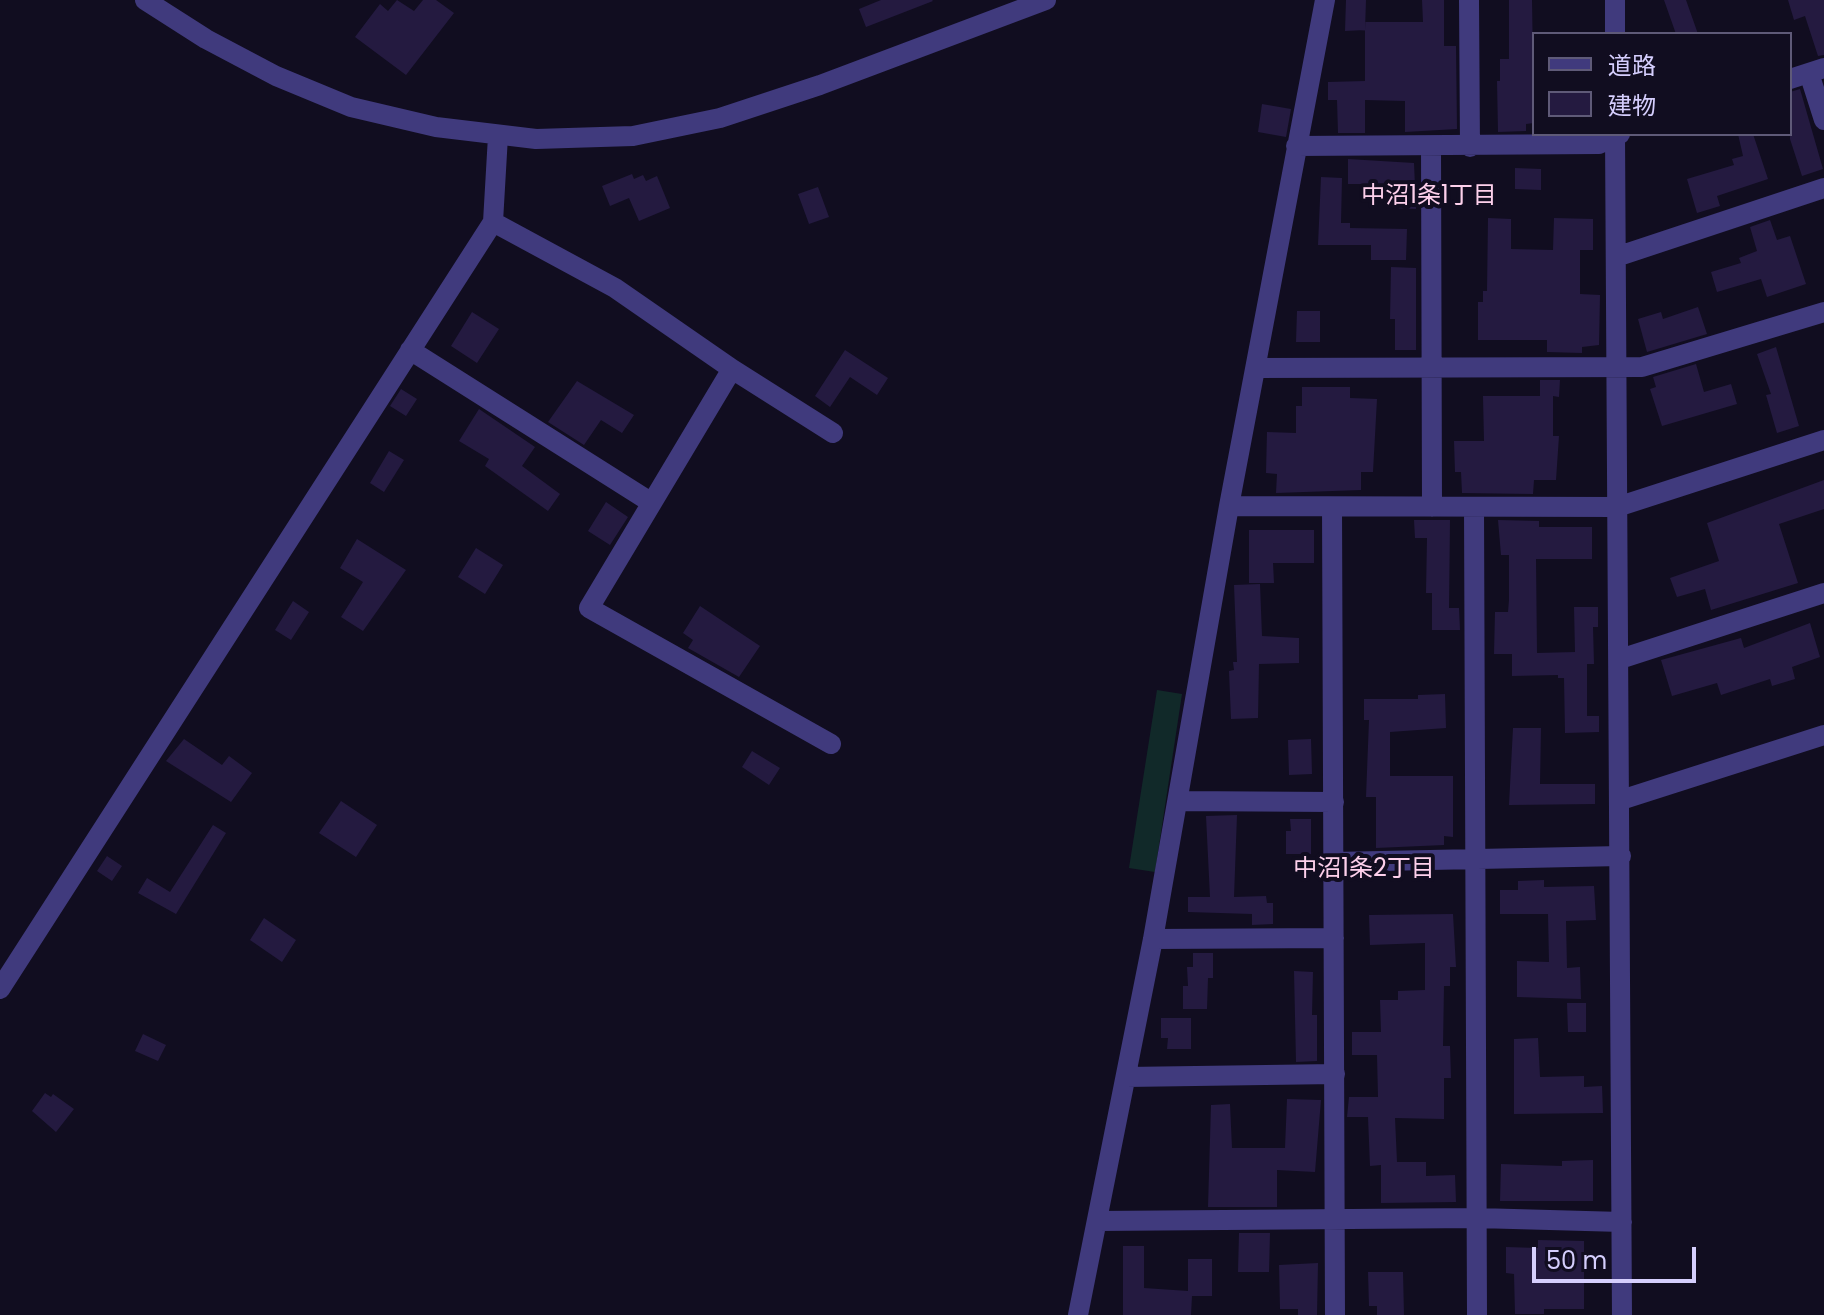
<!DOCTYPE html>
<html>
<head>
<meta charset="utf-8">
<style>
  body { margin:0 }
  #map { position:relative; width:1824px; height:1315px; overflow:hidden; background:#110d20; font-family:Poppins,"Noto Sans JP",sans-serif }
  canvas { display:block }
  .legend { position:absolute; left:1532px; top:32px; width:260px; height:104px; box-sizing:border-box; background:#110d20; border:2px solid #5f5a78; margin:0; padding:10px 14px; list-style:none; font-size:24px; color:#d5cefd }
  .legend li { display:flex; align-items:center; gap:16px; height:40px }
  .legend b { width:40px; border:2px solid #5f5a78 }
  .scale { position:absolute; left:1532px; top:1247px; width:164px; height:36px; box-sizing:border-box; border:4px solid #d5cefd; border-top:0; padding-left:10px; font-size:24px; line-height:28px; white-space:nowrap; color:#d5cefd; -webkit-text-stroke:6px #110d20; paint-order:stroke }
</style>
</head>
<body>
<div id="map">
<canvas width="1824" height="1315"></canvas>
<ul class="legend">
<li><b style="height:10px;background:#403a7d"></b>道路</li>
<li><b style="height:22px;background:#241a40"></b>建物</li>
</ul>
<div class="scale">50 m</div>
</div>
<script>
const context = document.querySelector('canvas').getContext('2d');
context.lineJoin = 'round';
function fill(path, color) { context.fillStyle = color; context.fill(path, 'evenodd'); }
const shape = rows => new Path2D(rows.map(r => 'M' + r).join(''));
function strokePath(path, color, width, dash) { context.strokeStyle = color; context.lineWidth = width; context.lineCap = dash ? 'butt' : 'round'; context.setLineDash(dash || []); context.stroke(path); }
function label(font, color, halo, rows, align = 'center') {
  context.font = font + ' Poppins,"Noto Sans JP",sans-serif'; context.lineWidth = 8; context.setLineDash([]); context.textBaseline = 'middle'; context.strokeStyle = halo; context.fillStyle = color; for (const [text, x, y, turn = 0] of rows) {
    context.save(); context.translate(x, y); context.rotate((+turn || 0) * Math.PI / 180); context.textAlign = isNaN(turn) ? turn : align; if (halo) context.strokeText(text, 0, 0); context.fillText(text, 0, 0); context.restore();
  }
}
const green = shape([
  [1157,690,1182,694,1155,872,1129,868]
]);
const building = shape([
  [397,0,414,11,423,0,436,0,454,13,406,75,355,37,380,4,388,11],
  [881,0,932,0,933,1,866,27,859,9],
  [1346,0,1366,0,1365,30,1345,31],
  [1422,0,1444,0,1444,46,1456,46,1457,129,1405,132,1405,101,1365,100,1365,133,1338,133,1337,100,1328,100,1328,82,1365,81,1365,22,1423,22],
  [1509,0,1532,0,1534,123,1526,124,1526,131,1498,132,1497,81,1500,81,1500,59,1509,59],
  [1664,0,1686,0,1698,34,1676,34],
  [1788,0,1824,0,1824,55,1818,56,1805,16,1794,20],
  [1800,89,1823,169,1802,176,1790,139,1790,92],
  [1262,104,1291,109,1286,137,1258,132],
  [1738,134,1753,134,1768,179,1717,196,1720,206,1697,213,1687,179,1734,165,1732,159,1743,156],
  [1348,159,1414,163,1416,209,1392,208,1392,187,1387,184,1348,184],
  [1515,168,1541,169,1541,190,1515,189],
  [632,174,634,179,643,175,646,181,657,176,670,208,639,221,629,198,610,206,602,186],
  [1321,177,1342,178,1341,223,1350,223,1350,228,1407,229,1406,260,1371,260,1371,245,1318,245],
  [818,187,829,217,809,224,798,194],
  [1488,218,1511,219,1511,249,1553,250,1554,218,1593,219,1593,250,1580,250,1580,294,1600,295,1599,345,1582,347,1582,353,1547,352,1547,340,1478,340,1478,302,1483,302,1483,291,1487,291],
  [1770,220,1777,240,1790,236,1806,284,1767,297,1761,279,1717,292,1711,272,1741,263,1739,258,1757,251,1750,227],
  [1391,267,1416,268,1416,350,1395,350,1395,319,1390,319],
  [1698,307,1707,334,1647,352,1638,319,1661,312,1663,319],
  [1297,311,1320,311,1320,342,1296,342],
  [472,312,499,329,477,363,451,346],
  [1776,347,1799,426,1777,433,1766,395,1771,394,1757,354],
  [845,350,888,378,877,395,850,377,830,407,815,396],
  [1696,364,1704,392,1731,384,1737,404,1662,426,1650,389,1656,387,1653,377],
  [1540,380,1560,380,1559,397,1553,396,1553,436,1559,436,1556,480,1534,480,1533,494,1462,493,1461,472,1455,472,1454,441,1484,441,1483,396,1545,396,1540,396],
  [577,381,634,415,622,433,601,420,584,445,548,422],
  [1302,387,1350,387,1350,398,1377,399,1373,472,1361,472,1361,490,1276,493,1277,474,1266,473,1267,432,1296,433,1296,406,1302,406],
  [401,389,417,399,406,416,390,406],
  [479,409,535,447,522,466,560,494,548,511,485,466,489,459,459,441],
  [389,451,404,460,384,492,370,483],
  [1824,480,1824,509,1779,524,1798,583,1711,610,1705,589,1677,597,1670,578,1719,561,1707,523],
  [606,502,628,517,610,545,588,531],
  [1414,520,1450,520,1449,608,1459,608,1460,630,1432,630,1432,593,1426,593,1427,538,1415,538],
  [1498,520,1539,521,1539,527,1592,527,1592,559,1536,559,1537,653,1575,652,1574,607,1598,607,1598,627,1593,627,1594,664,1587,664,1587,716,1599,716,1599,732,1565,733,1564,678,1558,678,1558,675,1512,676,1512,654,1494,654,1495,612,1508,612,1509,600,1509,555,1501,555],
  [1249,530,1314,530,1314,563,1273,563,1274,583,1249,583],
  [357,539,406,570,363,631,341,617,363,582,340,568],
  [476,548,503,565,485,594,458,577],
  [1260,584,1262,636,1299,638,1299,663,1259,664,1258,718,1231,719,1229,671,1234,670,1233,662,1237,662,1234,585],
  [293,601,309,612,291,640,275,630],
  [700,606,760,646,739,677,688,648,693,640,683,633],
  [1810,623,1820,657,1792,667,1795,679,1772,686,1770,679,1721,695,1717,683,1672,696,1661,660,1741,638,1744,648],
  [1445,694,1446,728,1390,732,1390,776,1453,776,1453,837,1444,836,1444,845,1376,848,1376,797,1366,797,1369,720,1364,720,1364,699,1418,699,1418,695],
  [1513,728,1541,728,1540,784,1595,784,1595,804,1509,805],
  [184,739,222,765,229,756,252,773,231,802,166,761],
  [1311,739,1312,774,1289,775,1288,740],
  [752,751,780,768,769,785,742,767],
  [341,801,377,825,356,857,319,833],
  [1237,815,1234,897,1266,896,1267,903,1273,903,1273,924,1252,925,1252,914,1188,912,1188,897,1210,897,1206,816],
  [1290,819,1311,819,1311,854,1286,854,1286,831,1291,831],
  [213,825,226,833,176,914,138,893,147,878,170,892],
  [107,856,122,866,112,881,97,871],
  [1544,880,1544,887,1594,886,1596,920,1566,921,1567,968,1580,967,1581,999,1517,997,1517,961,1549,962,1548,914,1500,914,1500,890,1518,890,1518,881],
  [1453,914,1456,967,1450,967,1450,986,1444,986,1443,1046,1450,1046,1451,1078,1444,1078,1444,1119,1395,1118,1397,1162,1426,1162,1426,1176,1455,1175,1456,1202,1381,1203,1381,1165,1370,1166,1368,1117,1347,1117,1349,1097,1378,1097,1377,1055,1352,1055,1352,1032,1381,1032,1380,1000,1398,1000,1398,991,1425,990,1425,943,1370,945,1369,915],
  [264,918,296,940,282,962,250,940],
  [1193,953,1213,953,1213,978,1208,978,1207,1009,1183,1009,1183,986,1188,986,1187,967,1193,967],
  [1294,971,1313,972,1312,1015,1317,1015,1317,1061,1296,1062],
  [1567,1003,1586,1003,1586,1032,1568,1032],
  [1161,1018,1191,1018,1191,1049,1167,1049,1168,1038,1161,1038],
  [143,1034,166,1045,158,1061,135,1051],
  [1538,1038,1540,1077,1584,1076,1584,1087,1602,1086,1603,1113,1514,1114,1514,1039],
  [45,1093,51,1097,53,1094,74,1109,56,1132,32,1111],
  [1287,1099,1321,1100,1315,1172,1277,1170,1277,1207,1208,1207,1211,1105,1230,1104,1232,1148,1285,1148],
  [1593,1160,1593,1201,1500,1201,1501,1164,1562,1166,1562,1161],
  [1239,1233,1270,1233,1269,1272,1238,1272],
  [1538,1240,1584,1241,1584,1309,1544,1309,1544,1314,1515,1314,1514,1274,1506,1273,1506,1247,1538,1248],
  [1123,1246,1144,1246,1144,1288,1188,1291,1188,1259,1212,1259,1212,1296,1192,1296,1191,1315,1123,1315],
  [1318,1263,1317,1315,1298,1315,1298,1309,1280,1309,1279,1265],
  [1368,1272,1403,1272,1404,1315,1377,1315,1377,1306,1369,1306]
]);
const minor = shape([
  [145,0,206,39,276,76,351,107,436,127,536,139,633,136,720,118,820,85,1046,0],
  [1469,0,1470,147],
  [1615,0,1615,34],
  [1809,73,1824,120],
  [1790,79,1824,68],
  [1615,134,1622,1315],
  [1296,146,1599,144,1620,134],
  [1431,147,1432,507],
  [493,222,615,288,732,369,589,608,831,744],
  [1616,257,1824,188],
  [410,350,652,503],
  [1255,368,1642,367,1824,312],
  [732,369,833,433],
  [1229,506,1617,507,1824,440],
  [1332,507,1335,1315],
  [1474,507,1477,1315],
  [1620,659,1824,593],
  [1621,800,1824,735],
  [1178,801,1334,802],
  [1334,862,1621,856],
  [1153,939,1334,938],
  [0,989,493,222,498,136],
  [1126,1077,1335,1074],
  [1097,1221,1477,1218,1622,1222],
  [1078,1315,1153,939,1229,506,1325,0]
]);
const neighbourhoodNames = [
  ["中沼1条1丁目",1429,197],
  ["中沼1条2丁目",1364,870]
];
fill(green, '#112929');
fill(building, '#241a40');
strokePath(minor, '#403a7d', 20);
label('24px', '#fdd0eb', '#110d20', neighbourhoodNames);
</script>
</body>
</html>
